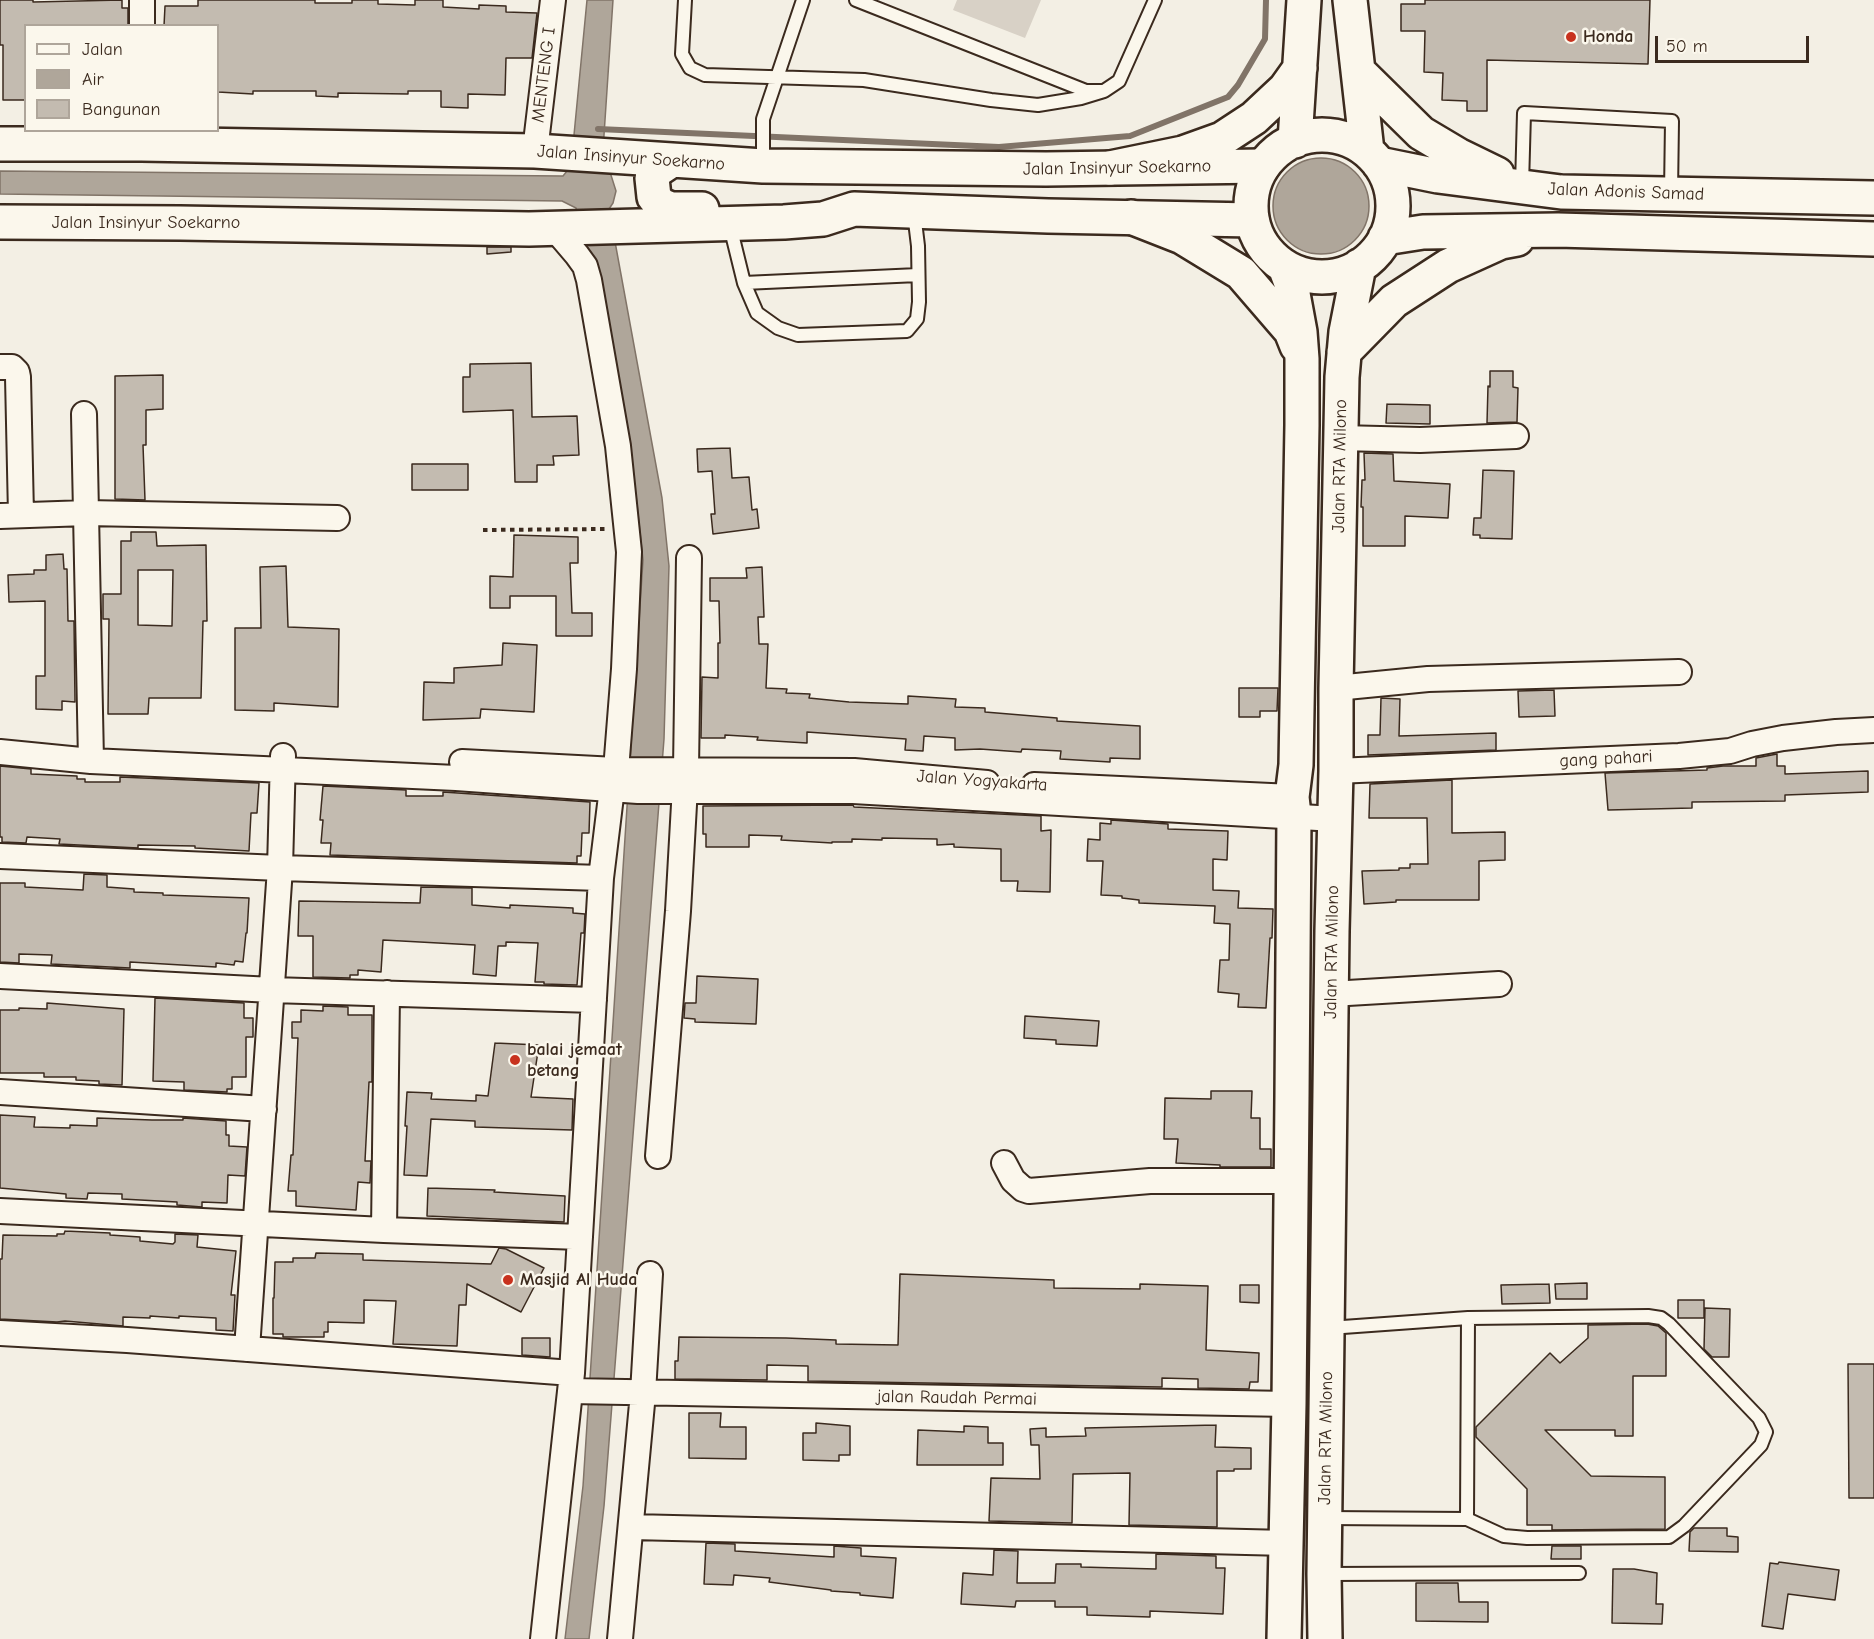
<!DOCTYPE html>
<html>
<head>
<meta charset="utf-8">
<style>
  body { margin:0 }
  #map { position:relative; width:1874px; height:1639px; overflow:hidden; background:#f3efe4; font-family:"Comic Neue",sans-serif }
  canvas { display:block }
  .legend { position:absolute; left:24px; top:24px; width:195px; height:108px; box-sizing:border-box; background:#fbf7ec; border:2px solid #aea59a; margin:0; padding:8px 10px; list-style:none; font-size:18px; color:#3b2a1e }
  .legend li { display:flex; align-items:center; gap:12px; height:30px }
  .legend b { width:30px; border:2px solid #aea59a }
  .scale { position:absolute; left:1655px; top:36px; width:154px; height:27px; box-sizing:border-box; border:3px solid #3b2a1e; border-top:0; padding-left:8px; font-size:18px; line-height:21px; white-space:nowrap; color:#3b2a1e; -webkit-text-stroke:4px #fbf7ec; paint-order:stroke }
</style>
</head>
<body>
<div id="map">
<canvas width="1874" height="1639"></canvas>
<ul class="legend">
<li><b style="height:8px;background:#fbf7ec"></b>Jalan</li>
<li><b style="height:16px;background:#afa69a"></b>Air</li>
<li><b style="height:16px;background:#c3bbb0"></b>Bangunan</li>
</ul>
<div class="scale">50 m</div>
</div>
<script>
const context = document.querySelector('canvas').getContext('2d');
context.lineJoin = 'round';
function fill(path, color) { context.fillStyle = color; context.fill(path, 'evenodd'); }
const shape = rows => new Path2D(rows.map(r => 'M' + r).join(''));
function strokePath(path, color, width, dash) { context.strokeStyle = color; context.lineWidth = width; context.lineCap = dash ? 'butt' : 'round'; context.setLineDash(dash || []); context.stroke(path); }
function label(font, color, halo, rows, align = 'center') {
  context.font = font + ' "Comic Neue",sans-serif'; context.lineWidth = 5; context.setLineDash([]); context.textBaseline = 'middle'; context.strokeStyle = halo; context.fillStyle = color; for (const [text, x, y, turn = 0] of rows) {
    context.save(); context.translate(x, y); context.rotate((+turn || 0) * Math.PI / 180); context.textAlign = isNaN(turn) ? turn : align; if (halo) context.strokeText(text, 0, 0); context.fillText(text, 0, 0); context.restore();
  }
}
const green = shape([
  [957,0,1041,0,1025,38,953,10]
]);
const water = shape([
  [587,0,613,0,602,165,610,172,616,191,613,203,609,209,662,498,669,566,664,739,604,1506,589,1639,565,1639,583,1486,643,560,636,495,576,208,562,201,0,194,0,171,563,176,571,166,587,0],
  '1273 206a48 48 0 1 1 96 0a48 48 0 1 1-96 0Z'
]);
const stream = shape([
  [598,129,999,147,1130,136,1228,97,1238,85,1265,39,1266,0]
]);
const building = shape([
  [0,0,33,0,33,2,122,0,122,8,128,8,128,26,26,26,25,100,3,100,3,45,0,45,0,0],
  [198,0,315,0,315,3,352,3,352,0,378,0,378,4,415,5,415,0,443,0,443,7,479,9,479,5,506,6,506,12,537,13,532,58,506,58,505,95,468,94,468,108,441,107,441,91,408,91,408,94,338,93,338,97,316,96,316,91,253,91,253,94,218,92,218,26,164,26,165,6,198,6,198,0],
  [1425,0,1650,0,1648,64,1487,60,1487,111,1467,111,1467,101,1442,100,1443,73,1424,72,1425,31,1401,31,1401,4,1425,4,1425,0],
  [487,247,511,247,511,252,487,254,487,247],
  [531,363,532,417,577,416,579,455,553,456,554,465,537,465,537,482,515,482,513,410,463,412,463,377,470,377,470,364,531,363],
  [1490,371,1513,371,1513,387,1518,388,1517,422,1487,423,1488,386,1490,387,1490,371],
  [163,375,163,409,146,410,146,445,143,445,145,500,115,499,115,376,163,375],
  [1387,404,1430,405,1430,424,1386,423,1387,404],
  [730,448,732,478,749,477,752,510,757,509,759,528,713,534,711,514,715,514,712,471,698,472,697,449,730,448],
  [1364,453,1393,454,1394,481,1450,484,1448,518,1405,516,1405,546,1363,546,1363,507,1361,507,1362,480,1365,480,1364,453],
  [412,464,468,464,468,490,412,490,412,464],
  [1483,470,1514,471,1512,539,1480,538,1480,535,1473,535,1474,518,1481,518,1483,470],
  [131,532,156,532,157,546,206,545,207,621,203,621,201,698,149,698,148,714,108,714,109,619,103,619,103,594,121,594,121,541,131,541,131,532],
  [138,570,173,570,172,626,138,625,138,570],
  [514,535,578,537,578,563,570,563,572,613,592,613,592,636,556,636,556,596,510,596,510,608,490,608,490,576,513,577,514,535],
  [63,554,64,569,67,569,68,621,74,621,75,702,62,701,62,710,36,709,36,676,45,676,45,601,9,602,8,575,34,574,34,570,46,570,46,555,63,554],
  [286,566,288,627,339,629,338,707,274,703,274,711,235,710,235,628,261,628,260,567,286,566],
  [762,567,764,617,758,617,759,644,768,644,766,688,787,689,786,693,810,694,809,698,849,702,908,704,908,696,956,699,955,707,985,708,985,712,1057,718,1057,721,1140,726,1140,759,1110,758,1110,762,1060,759,1061,751,1022,749,1021,752,980,749,955,750,955,738,924,736,923,751,905,750,906,739,807,732,807,743,757,740,758,737,725,735,725,738,701,738,702,677,718,678,718,643,720,643,719,601,710,601,710,578,747,578,746,568,762,567],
  [503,643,537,645,534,712,481,709,480,718,423,720,424,682,454,683,454,668,502,665,503,643],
  [1239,688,1278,688,1277,711,1260,711,1260,717,1239,717,1239,688],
  [1554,690,1555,716,1519,717,1518,691,1554,690],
  [1381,698,1400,699,1399,736,1496,733,1496,750,1368,755,1368,735,1380,735,1381,698],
  [1777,754,1777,766,1785,766,1785,774,1868,771,1868,792,1785,795,1785,801,1692,802,1692,808,1608,810,1605,773,1707,770,1707,768,1723,766,1756,766,1756,758,1777,754],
  [0,766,31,769,31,774,77,776,77,779,85,779,85,782,120,782,120,777,259,783,257,813,251,813,249,851,195,848,195,846,138,845,138,848,59,844,60,839,27,837,26,843,2,842,2,837,0,837,0,766],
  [1452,780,1452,833,1505,832,1505,860,1479,861,1479,900,1396,900,1396,902,1364,904,1362,871,1399,870,1399,868,1410,868,1410,864,1428,864,1427,818,1369,818,1370,784,1452,780],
  [323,786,406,790,406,796,443,796,443,792,590,802,589,833,582,833,581,856,577,856,577,863,330,855,331,843,321,843,323,820,320,820,323,786],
  [853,805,854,807,1041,816,1041,831,1051,830,1050,892,1017,891,1018,881,1001,881,1001,849,954,847,954,844,937,845,937,839,882,838,882,840,852,839,852,842,832,842,832,843,781,840,782,836,749,835,749,847,706,847,706,834,703,834,703,806,853,805],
  [1111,820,1168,824,1168,829,1228,831,1227,860,1213,859,1213,890,1239,891,1238,908,1273,909,1272,938,1270,938,1266,1008,1238,1007,1239,994,1218,992,1220,960,1229,960,1230,924,1214,923,1215,906,1139,903,1139,900,1122,898,1122,896,1101,895,1103,861,1087,861,1088,839,1100,840,1100,823,1111,824,1111,820],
  [84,874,107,875,107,887,134,889,134,892,163,893,163,895,249,898,247,933,246,933,243,962,235,961,234,965,216,963,216,967,130,962,130,968,51,964,52,955,19,954,19,963,0,962,0,883,25,883,25,887,83,890,84,874],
  [421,887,472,888,472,905,510,908,510,905,573,908,573,913,585,914,584,933,581,933,577,985,544,984,544,982,535,982,538,943,506,942,506,946,498,946,496,976,473,974,475,945,383,940,381,972,358,970,358,975,350,975,350,978,313,977,313,936,298,936,299,901,420,903,421,887],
  [697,976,758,979,756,1024,695,1022,695,1019,684,1018,685,1003,696,1003,697,976],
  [155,998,244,1003,244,1018,253,1018,253,1037,246,1037,246,1077,232,1077,232,1089,227,1089,227,1092,184,1090,184,1082,153,1081,155,998],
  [47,1003,124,1009,122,1085,99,1084,99,1081,76,1080,76,1077,44,1077,44,1073,0,1073,0,1010,19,1010,19,1008,47,1009,47,1003],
  [323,1006,348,1007,348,1015,372,1015,372,1082,369,1082,365,1161,371,1161,370,1183,358,1182,356,1210,296,1206,296,1191,288,1191,291,1155,293,1155,298,1038,292,1038,292,1022,301,1022,301,1010,323,1011,323,1006],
  [1025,1016,1099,1021,1097,1046,1056,1044,1056,1040,1024,1038,1025,1016],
  [495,1043,539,1045,531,1097,573,1099,572,1130,475,1127,475,1121,431,1119,427,1176,404,1175,407,1126,405,1126,407,1092,432,1093,431,1099,476,1101,476,1095,488,1096,495,1043],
  [1211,1091,1252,1091,1251,1118,1260,1118,1260,1149,1271,1149,1271,1167,1220,1167,1220,1165,1176,1163,1178,1139,1164,1139,1165,1098,1211,1099,1211,1091],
  [0,1115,35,1117,34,1127,70,1128,70,1125,97,1126,97,1118,152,1120,183,1120,183,1118,226,1121,226,1135,229,1135,229,1146,247,1147,245,1176,228,1175,227,1203,202,1202,202,1207,177,1205,177,1202,122,1199,122,1194,88,1193,87,1199,66,1198,66,1194,0,1188,0,1115],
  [428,1188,495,1190,494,1192,565,1196,564,1222,427,1216,428,1188],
  [65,1231,110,1233,110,1235,140,1237,140,1241,173,1244,175,1242,175,1234,198,1235,197,1247,236,1251,231,1295,235,1295,233,1331,216,1330,216,1318,179,1316,179,1318,150,1316,150,1318,123,1317,123,1326,65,1321,57,1322,0,1319,0,1259,2,1259,3,1235,57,1236,57,1234,64,1234,65,1231],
  [499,1248,506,1249,544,1268,521,1312,467,1284,466,1305,459,1305,457,1346,393,1344,396,1301,364,1300,364,1323,328,1322,328,1332,324,1332,324,1337,283,1337,283,1334,273,1334,273,1298,274,1298,275,1262,293,1262,293,1258,315,1258,316,1253,363,1254,363,1260,491,1264,499,1248],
  [900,1274,1054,1280,1054,1288,1140,1289,1140,1284,1208,1286,1206,1350,1259,1353,1258,1382,1250,1382,1249,1389,1198,1388,1198,1379,1162,1378,1162,1387,808,1381,808,1366,767,1365,767,1380,675,1379,675,1361,678,1361,679,1337,786,1338,836,1340,836,1344,898,1345,900,1274],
  [1587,1283,1587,1299,1556,1299,1555,1284,1587,1283],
  [1549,1284,1550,1303,1502,1304,1501,1285,1549,1284],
  [1240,1285,1259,1285,1259,1303,1240,1302,1240,1285],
  [1678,1300,1704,1300,1704,1318,1678,1318,1678,1300],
  [1705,1308,1730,1309,1729,1357,1712,1357,1704,1349,1705,1308],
  [1647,1324,1658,1326,1666,1333,1666,1376,1633,1376,1633,1436,1615,1436,1615,1430,1545,1430,1591,1476,1665,1477,1665,1529,1552,1530,1552,1525,1527,1525,1527,1489,1476,1437,1476,1427,1550,1353,1560,1363,1588,1338,1588,1325,1647,1324],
  [522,1338,550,1338,550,1357,522,1355,522,1338],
  [1848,1364,1874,1364,1874,1498,1849,1498,1848,1364],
  [689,1413,721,1413,720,1427,746,1427,746,1459,689,1458,689,1413],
  [816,1423,850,1426,850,1455,839,1455,839,1461,803,1460,803,1433,816,1433,816,1423],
  [1216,1425,1215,1447,1251,1448,1251,1469,1234,1469,1234,1471,1217,1471,1217,1527,1129,1525,1130,1473,1073,1474,1072,1523,989,1521,991,1478,1040,1479,1039,1445,1031,1445,1030,1429,1046,1428,1046,1437,1086,1436,1085,1428,1216,1425],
  [964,1426,988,1427,988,1443,1003,1443,1003,1465,917,1465,918,1430,964,1432,964,1426],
  [1694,1528,1727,1528,1727,1536,1738,1537,1738,1552,1689,1551,1690,1532,1694,1528],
  [706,1543,735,1544,735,1551,834,1557,834,1546,861,1548,861,1556,896,1558,893,1598,860,1595,860,1593,831,1591,831,1590,769,1582,770,1578,734,1575,733,1585,704,1584,706,1543],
  [1552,1546,1581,1546,1581,1559,1551,1559,1552,1546],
  [994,1550,1018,1551,1017,1583,1055,1583,1056,1564,1081,1564,1081,1567,1156,1569,1156,1554,1216,1556,1216,1568,1225,1568,1223,1614,1150,1611,1150,1617,1087,1615,1087,1607,1055,1607,1055,1601,1016,1601,1015,1607,961,1604,963,1573,993,1575,994,1550],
  [1779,1562,1839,1570,1835,1600,1788,1594,1783,1629,1762,1626,1770,1563,1778,1564,1779,1562],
  [1613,1569,1634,1569,1657,1573,1656,1604,1663,1604,1662,1624,1612,1623,1613,1569],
  [1416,1583,1458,1583,1459,1602,1488,1602,1488,1622,1416,1621,1416,1583]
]);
const path = shape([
  [483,530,605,529]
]);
const lane = shape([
  [685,0,682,54,690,68,705,75,864,80,991,100,1038,105,1081,98,1104,91],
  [856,0,1086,91,1104,91,1119,81,1155,0],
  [763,166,763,119,803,0],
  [1522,185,1524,113,1672,121,1671,193],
  [730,226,744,283,757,313,778,328,798,335,907,331,917,319,919,302,918,246,914,213],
  [744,283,918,275],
  [1326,1518,1467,1519,1504,1536,1527,1538,1669,1537,1684,1526,1761,1445,1766,1432,1759,1418,1669,1324,1661,1318,1648,1316,1468,1318,1329,1328],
  [1467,1519,1468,1318],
  [1325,1574,1579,1573]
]);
const street = shape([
  [142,26,142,0],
  [535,151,553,0],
  [0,367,12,367,17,372,18,377,21,515],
  [84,414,91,761],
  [1340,438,1420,440,1516,436],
  [0,516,87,513,337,518],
  [1336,688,1428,679,1679,672],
  [0,752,91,761,456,778,638,791,853,791,1335,819],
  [462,762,616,770,854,771,987,783],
  [1336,771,1679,756,1730,751,1752,744,1783,738,1836,732,1874,730],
  [1034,785,1292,797],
  [0,856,280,868,601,878],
  [0,976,272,990,594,1000],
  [1331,994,1499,984],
  [0,1092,264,1109],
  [658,1156,678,911,686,769,689,558],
  [1004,1163,1013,1180,1023,1189,1029,1191,1150,1181,1291,1181],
  [0,1211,384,1230,580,1237],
  [384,1230,387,993],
  [0,1333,127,1340,572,1373],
  [247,1349,280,868,283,756],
  [570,1391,1289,1404],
  [632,1527,1287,1543],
  [543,1639,572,1373,601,878,612,788,616,770,624,669,629,552,618,446,589,280,585,266,577,255,554,228],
  [620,1639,643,1393,650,1274]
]);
const secondary = shape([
  [0,144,141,144,535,151,763,166,1046,169,1263,166],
  [672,160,657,170,652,178,654,197,661,205,671,209,702,209],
  [0,222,180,223,529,229,784,222,823,219,854,209,1048,216,1252,220]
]);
const highway = shape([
  [1350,0,1367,151],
  [1358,71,1421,133,1458,155,1497,174],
  '1251 206a71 71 0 1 1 142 0a71 71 0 1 1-142 0Z',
  [1295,141,1304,0],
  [1379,164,1438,176,1561,192,1874,198],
  [1110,168,1183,153,1222,139,1254,118,1285,89,1300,68],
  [1131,217,1182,237,1241,273,1291,331,1297,346],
  [1385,238,1423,232,1558,230,1874,239],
  [1344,352,1394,301,1448,266,1501,242,1517,239],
  [1284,1639,1289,1404,1292,1097,1294,815,1292,797,1296,765,1302,425,1302,359,1300,332,1291,283,1285,267],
  [1325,1639,1324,1574,1332,931,1336,771,1336,688,1342,377,1346,332,1359,266]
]);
const markers = [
  [1571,37,6,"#c8321e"],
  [515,1060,6,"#c8321e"],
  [508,1280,6,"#c8321e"]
];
const poiNames = [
  ["Honda",1583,37],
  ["balai jemaat",527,1050],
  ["betang",527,1071],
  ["Masjid Al Huda",520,1280]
];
const streetNames = [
  ["MENTENG I",544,75,-83],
  ["Jalan Insinyur Soekarno",631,158,4],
  ["Jalan Insinyur Soekarno",1117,168,-1],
  ["Jalan Adonis Samad",1626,192,2],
  ["Jalan Insinyur Soekarno",146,223],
  ["Jalan RTA Milono",1340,466,-89],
  ["gang pahari",1606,759,-3],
  ["Jalan Yogyakarta",982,781,4],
  ["Jalan RTA Milono",1332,952,-89],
  ["jalan Raudah Permai",957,1398,1],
  ["Jalan RTA Milono",1326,1438,-89]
];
fill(green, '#d8d1c6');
fill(water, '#afa69a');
strokePath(water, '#817468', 1.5);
strokePath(stream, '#817468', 6);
fill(building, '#c3bbb0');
strokePath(building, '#3b2a1e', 1.5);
strokePath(lane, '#3b2a1e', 16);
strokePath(street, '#3b2a1e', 28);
strokePath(secondary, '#3b2a1e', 38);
strokePath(highway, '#3b2a1e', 38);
strokePath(path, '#3b2a1e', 4, [4.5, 4.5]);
strokePath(lane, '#fbf7ec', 12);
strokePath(street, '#fbf7ec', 24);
strokePath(secondary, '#fbf7ec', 33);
strokePath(highway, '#fbf7ec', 33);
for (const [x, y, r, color] of markers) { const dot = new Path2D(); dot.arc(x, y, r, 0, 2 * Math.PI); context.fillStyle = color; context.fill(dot); strokePath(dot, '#fbf7ec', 2); }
label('bold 18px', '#3b2a1e', '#fbf7ec', poiNames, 'left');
label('18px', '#3b2a1e', '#fbf7ec', streetNames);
</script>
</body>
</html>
